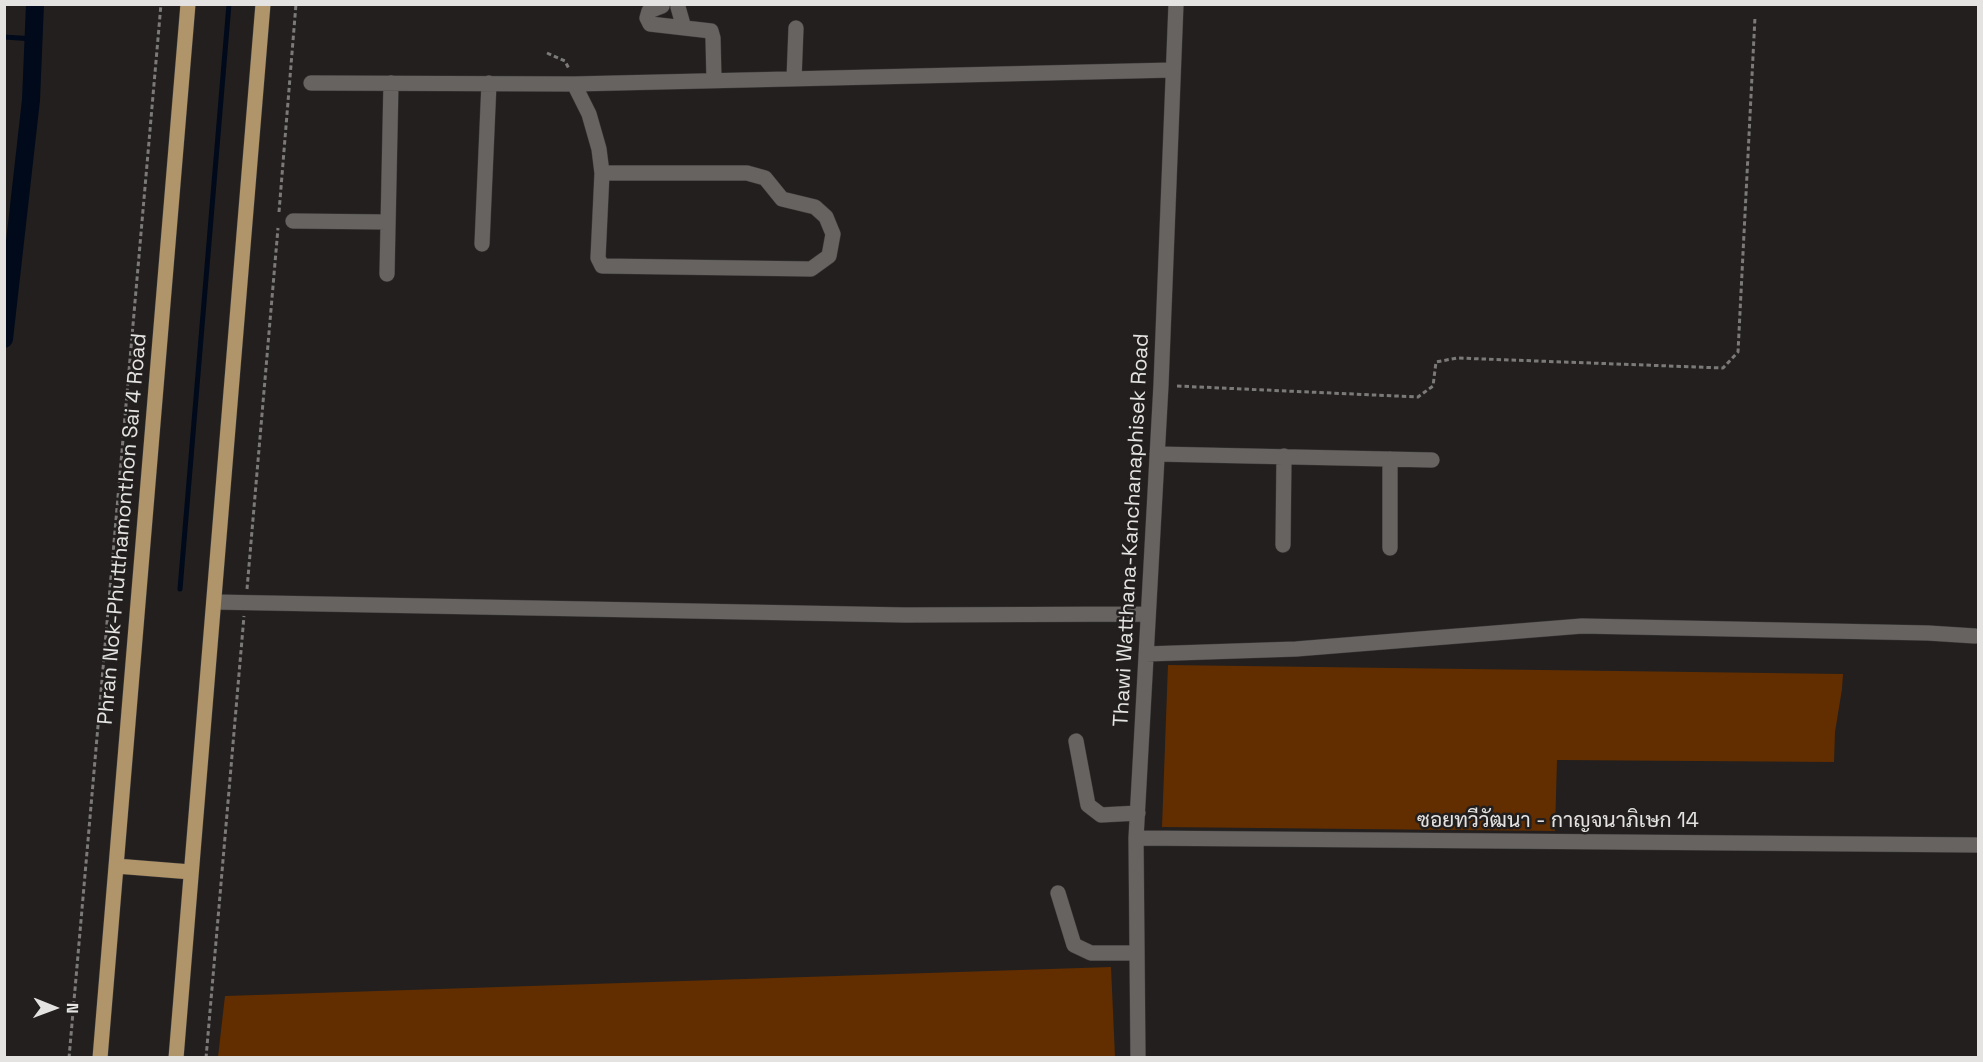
<!DOCTYPE html>
<html>
<head>
<meta charset="utf-8">
<style>
  body { margin:0 }
  #map { position:relative; width:1983px; height:1062px; overflow:hidden; background:#221f1e; font-family:"Space Grotesk",sans-serif }
  canvas { display:block }
  .frame { position:absolute; inset:0; border:6px solid #e4e3e2; pointer-events:none }
  .north { position:absolute; left:24px; top:978px; width:60px; height:60px; -webkit-text-stroke:4px #221f1e; paint-order:stroke; rotate:91deg; font-size:16px; font-weight:700; line-height:24px; text-align:center; color:#e4e3e2 }
  .north::after { content:''; display:block; margin:auto; width:21px; height:27px; background:#e4e3e2; clip-path:polygon(50% 0,100% 100%,50% 72%,0 100%) }
</style>
</head>
<body>
<div id="map">
<canvas width="1983" height="1062"></canvas>
<div class="frame"></div>
<div class="north">N</div>
</div>
<script>
const context = document.querySelector('canvas').getContext('2d');
context.lineJoin = 'round';
function fill(path, color) { context.fillStyle = color; context.fill(path, 'evenodd'); }
const shape = rows => new Path2D(rows.map(r => 'M' + r).join(''));
function strokePath(path, color, width, dash) { context.strokeStyle = color; context.lineWidth = width; context.lineCap = dash ? 'butt' : 'round'; context.setLineDash(dash || []); context.stroke(path); }
function label(font, color, halo, rows, align = 'center') {
  context.font = font + ' "Space Grotesk",Sarabun,sans-serif'; context.lineWidth = 5; context.setLineDash([]); context.textBaseline = 'middle'; context.strokeStyle = halo; context.fillStyle = color; for (const [text, x, y, turn = 0] of rows) {
    context.save(); context.translate(x, y); context.rotate((+turn || 0) * Math.PI / 180); context.textAlign = isNaN(turn) ? turn : align; if (halo) context.strokeText(text, 0, 0); context.fillText(text, 0, 0); context.restore();
  }
}
const green = shape([
  [1168,665,1843,674,1842,689,1835,732,1834,762,1557,760,1555,831,1162,827],
  [1111,967,1115,1057,218,1057,225,996]
]);
const stream = shape([
  [4,37,34,39],
  [180,589,229,4]
]);
const canal = shape([
  [4,339,31,100,35,4]
]);
const path = shape([
  [547,53,565,61,569,69],
  [279,212,296,4],
  [1177,386,1418,397,1433,386,1436,362,1457,358,1723,368,1738,352,1755,17],
  [247,589,278,228],
  [69,1058,161,4],
  [206,1058,244,616]
]);
const minor = shape([
  [662,6,649,11,647,18,650,24,711,31,713,38,714,80],
  [678,7,684,28],
  [794,79,796,28],
  [311,83,574,84,1173,70],
  [574,84,589,114,599,149,602,173,598,258,602,266,811,269,829,256,833,234,826,217,815,207,782,199,765,178,747,173,602,173],
  [293,221,388,222],
  [482,244,489,83],
  [387,274,391,83],
  [1157,454,1432,460],
  [1390,459,1390,548],
  [1283,545,1284,456],
  [214,602,905,615,1147,614],
  [1146,654,1296,649,1582,626,1928,633,1975,636],
  [1076,741,1088,805,1101,815,1138,813],
  [1136,838,1978,845],
  [1058,893,1074,945,1091,953,1135,953],
  [1138,1058,1136,838,1161,385,1176,4]
]);
const major = shape([
  [116,866,191,872],
  [100,1058,188,4],
  [176,1058,263,4]
]);
const streetNames = [
  ["Phran Nok-Phutthamonthon Sai 4 Road",123,529,-85],
  ["Thawi Watthana-Kanchanaphisek Road",1132,530,-87],
  ["ซอยทวีวัฒนา - กาญจนาภิเษก 14",1558,821]
];
fill(green, '#622e00');
strokePath(stream, '#000a1a', 5);
strokePath(canal, '#000a1a', 18);
strokePath(minor, '#3b3938', 16);
strokePath(major, '#3b3938', 16);
strokePath(path, '#7c7a79', 3, [4.5, 3]);
strokePath(minor, '#666361', 15);
strokePath(major, '#b0946a', 15);
label('21px', '#e4e3e2', '#221f1e', streetNames);
</script>
</body>
</html>
